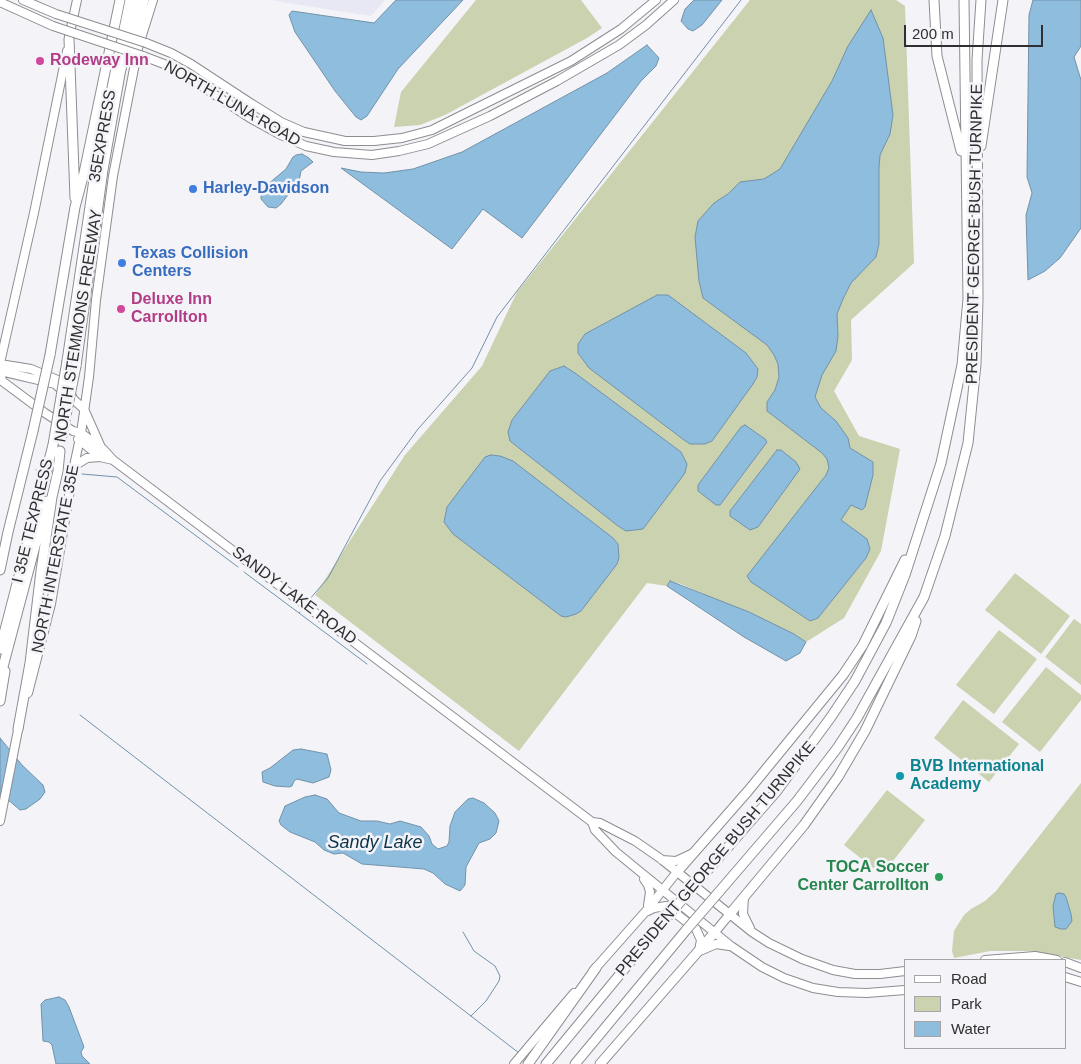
<!DOCTYPE html>
<html>
<head>
<meta charset="utf-8">
<style>
  body { margin:0 }
  #map { position:relative; width:1081px; height:1064px; overflow:hidden; background:#f3f3f8; font-family:Helvetica,sans-serif }
  canvas { display:block }
  .legend { position:absolute; left:904px; top:959px; width:162px; height:90px; box-sizing:border-box; background:#f3f3f8; border:1px solid #a5a5a8; margin:0; padding:6px 9px; list-style:none; font-size:15px; color:#2f2f31 }
  .legend li { display:flex; align-items:center; gap:10px; height:25px }
  .legend b { width:25px; border:1px solid #a5a5a8 }
  .scale { position:absolute; left:904px; top:25px; width:139px; height:22px; box-sizing:border-box; border:2px solid #2f2f31; border-top:0; padding-left:6px; font-size:15px; line-height:18px; white-space:nowrap; color:#2f2f31; -webkit-text-stroke:4px #f3f3f8; paint-order:stroke }
</style>
</head>
<body>
<div id="map">
<canvas width="1081" height="1064"></canvas>
<ul class="legend">
<li><b style="height:6px;background:#fff"></b>Road</li>
<li><b style="height:14px;background:#cad2b0"></b>Park</li>
<li><b style="height:14px;background:#8ebddd"></b>Water</li>
</ul>
<div class="scale">200 m</div>
</div>
<script>
const context = document.querySelector('canvas').getContext('2d');
context.lineJoin = 'round';
function fill(path, color) { context.fillStyle = color; context.fill(path, 'evenodd'); }
const shape = rows => new Path2D(rows.map(r => 'M' + r).join(''));
function strokePath(path, color, width, dash) { context.strokeStyle = color; context.lineWidth = width; context.lineCap = dash ? 'butt' : 'round'; context.setLineDash(dash || []); context.stroke(path); }
function label(font, color, halo, rows, align = 'center') {
  context.font = font + ' Helvetica,sans-serif'; context.lineWidth = 5; context.setLineDash([]); context.textBaseline = 'middle'; context.strokeStyle = halo; context.fillStyle = color; for (const [text, x, y, turn = 0] of rows) {
    context.save(); context.translate(x, y); context.rotate((+turn || 0) * Math.PI / 180); context.textAlign = isNaN(turn) ? turn : align; if (halo) context.strokeText(text, 0, 0); context.fillText(text, 0, 0); context.restore();
  }
}
const built = shape([
  [274,0,385,0,371,16,275,1]
]);
const green = shape([
  [476,0,581,0,602,28,587,38,445,115,420,125,394,127,401,92],
  [750,0,896,0,905,6,914,263,851,320,852,360,834,391,859,436,900,449,881,551,844,618,806,642,794,634,681,584,670,581,667,586,647,583,519,751,315,595,405,455,482,366,517,292],
  [1015,573,1070,616,1041,654,985,610],
  [1074,619,1081,624,1081,685,1045,657],
  [999,630,1037,659,994,714,956,685],
  [1046,667,1081,695,1081,700,1040,752,1002,722],
  [963,700,1019,744,989,782,934,738],
  [1081,783,1081,960,1030,951,990,951,954,958,952,951,954,931,964,915,971,909,985,901,996,891],
  [887,790,925,820,882,875,844,845]
]);
const water = shape([
  [396,0,463,0,398,69,367,116,361,120,356,117,335,91,295,32,289,15,292,11,374,23,396,0],
  [694,0,722,0,702,25,693,31,688,29,681,21,685,9,694,0],
  [1033,0,1081,0,1081,46,1074,57,1081,80,1081,228,1060,258,1045,271,1028,280,1026,215,1032,193,1027,177,1029,15,1033,0],
  [871,10,883,38,893,115,890,134,880,155,879,168,879,244,876,257,851,283,843,299,837,314,838,336,836,351,822,375,815,397,821,408,836,421,848,438,850,448,873,462,873,475,865,507,862,510,851,505,841,520,867,539,870,549,866,558,818,618,810,621,751,582,747,576,826,475,829,468,827,459,822,453,767,411,767,402,775,390,779,377,778,364,774,355,767,345,703,298,699,281,695,237,698,221,714,203,728,194,740,182,764,179,780,169,832,81,848,46,871,10],
  [647,45,659,58,656,66,641,81,522,238,483,209,452,249,341,168,361,172,384,173,413,169,462,152,607,73,647,45],
  [302,154,309,158,313,162,301,171,299,181,281,204,276,208,268,207,261,199,261,190,286,169,293,157,296,155,302,154],
  [657,295,668,295,746,353,758,369,757,377,753,384,712,441,705,444,690,444,684,440,589,368,578,353,578,344,585,334,657,295],
  [564,366,575,373,681,452,687,464,685,473,643,529,626,531,618,526,510,441,508,432,512,420,550,371,564,366],
  [745,425,765,439,767,442,720,505,716,505,698,491,698,485,741,427,745,425],
  [777,450,781,450,796,462,800,469,758,527,750,530,730,516,730,511,777,450],
  [491,455,500,456,513,461,613,538,618,544,619,558,617,564,581,611,576,614,566,617,561,616,453,534,444,522,447,507,485,457,491,455],
  [670,581,749,612,794,634,806,642,800,653,786,661,744,637,667,586,670,581],
  [0,738,22,765,43,785,45,792,40,799,26,809,20,810,0,793,0,738],
  [301,749,327,754,331,770,329,777,313,783,297,779,294,781,292,786,289,787,275,786,263,782,262,772,270,768,293,750,301,749],
  [315,795,327,799,339,813,361,821,377,821,390,824,400,821,421,827,429,836,432,844,438,849,447,846,449,842,450,826,455,812,468,799,473,798,484,803,495,813,499,821,496,833,490,839,479,843,466,867,465,885,460,891,458,890,445,884,433,873,424,869,362,864,343,853,334,854,324,850,315,842,290,832,281,825,279,821,285,806,305,797,315,795],
  [1059,893,1064,894,1066,897,1071,914,1072,921,1066,929,1061,929,1055,927,1053,906,1056,894,1059,893],
  [59,997,65,1000,69,1007,84,1047,81,1052,82,1056,90,1064,56,1064,52,1045,49,1042,43,1041,41,1004,45,1000,59,997]
]);
const stream = shape([
  [36,470,40,470],
  [82,474,117,477,238,567],
  [244,572,299,613],
  [309,600,328,578,380,481,418,429,472,368,497,317,741,0],
  [300,612,299,613,367,664],
  [80,715,519,1053],
  [463,932,474,951,495,966,500,976,499,981,486,1001,471,1016]
]);
const major = shape([
  [23,0,56,14],
  [0,2,53,26],
  [69,37,77,0],
  [146,43,171,53,191,64,252,104,281,122,304,132,345,141,374,141,402,138,432,130,452,120,571,61,621,29,656,0],
  [143,56,164,64,188,77,250,118,281,135,306,146,334,152,372,155,399,151,428,144,490,116,557,81,619,45,646,25,674,0],
  [0,363,34,213,67,51],
  [0,364,31,369,65,383,74,400,84,409,100,445],
  [0,371,2,381,45,413,73,431,81,433,103,449,113,460,592,822,595,830,616,852,731,946,762,967,784,978,813,988,838,992,867,993,905,990],
  [0,371,55,384,65,393],
  [78,439,100,457],
  [74,466,87,458,100,457,113,460],
  [28,693,51,604,74,466,81,433,89,377,96,300,113,176,138,48,153,0],
  [0,821,19,725],
  [592,822,600,823,635,841,661,859,752,932,769,943,802,959,833,970,855,974,880,974,905,971],
  [662,860,676,861,691,854],
  [644,879,648,885,650,892,648,905],
  [744,897,743,914,750,928],
  [648,911,654,908,666,906,696,929,701,940,699,951],
  [715,932,729,915],
  [700,951,716,944,729,946],
  [985,960,1035,956,1057,960],
  [1065,962,1081,968],
  [593,971,646,911,677,872],
  [1065,977,1081,982],
  [514,1064,574,993]
]);
const highway = shape([
  [934,0,937,56,961,151],
  [69,39,75,198],
  [132,46,144,0],
  [981,146,1003,0],
  [50,355,75,207,84,173,120,0],
  [67,361,96,166,130,0],
  [76,366,103,170,120,74,137,0],
  [0,570,8,532,33,431],
  [0,649,53,445],
  [0,678,47,501],
  [0,701,5,671],
  [18,729,30,663,41,571,52,497,58,471,60,451],
  [677,872,748,791,843,675,863,645,905,560],
  [700,879,776,792,831,717,855,681,886,623,905,575,941,463,962,365,968,299,964,0],
  [718,893,797,801,838,747,857,718,924,597,945,536,968,443,976,364,978,300,977,60,981,0],
  [729,915,804,825,838,777,865,731,911,636,916,621],
  [528,1064,596,968],
  [546,1064,668,916],
  [575,1064,687,929],
  [600,1064,715,932]
]);
const majorBridge = shape([
  [56,14,146,43],
  [53,26,143,56]
]);
const highwayBridge = shape([
  [33,431,50,355],
  [61,440,76,366],
  [53,445,67,361],
  [668,916,700,879],
  [687,929,718,893]
]);
const markers = [
  [40,61,5,"#d1479c"],
  [193,189,5,"#3f7fe0"],
  [122,263,5,"#3f7fe0"],
  [121,309,5,"#d1479c"],
  [900,776,5,"#0f9aa8"],
  [939,877,5,"#2e9e5b"]
];
const hotelNames = [
  ["Rodeway Inn",50,61],
  ["Deluxe Inn",131,300],
  ["Carrollton",131,318]
];
const streetNames = [
  ["NORTH LUNA ROAD",232,104,30],
  ["35EXPRESS",103,136,-80],
  ["PRESIDENT GEORGE BUSH TURNPIKE",975,234,-89],
  ["NORTH STEMMONS FREEWAY",79,326,-81],
  ["I 35E TEXPRESS",33,521,-76],
  ["NORTH INTERSTATE 35E",56,559,-79],
  ["SANDY LAKE ROAD",294,596,37],
  ["PRESIDENT GEORGE BUSH TURNPIKE",716,859,-50]
];
const shopNames = [
  ["Harley-Davidson",203,189],
  ["Texas Collision",132,254],
  ["Centers",132,272]
];
const cultureNames = [
  ["BVB International",910,767],
  ["Academy",910,785]
];
const leisureNames = [
  ["TOCA Soccer",929,868],
  ["Center Carrollton",929,886]
];
const waterNames = [
  ["Sandy Lake",375,843]
];
fill(built, '#e8e8f4');
fill(green, '#cad2b0');
fill(water, '#8ebddd');
strokePath(water, '#7292a9', 1);
strokePath(stream, '#7292a9', 1);
strokePath(major, '#8d8d92', 10);
strokePath(highway, '#8d8d92', 11);
strokePath(major, '#fff', 8);
strokePath(highway, '#fff', 9);
strokePath(majorBridge, '#8d8d92', 10, []);
strokePath(highwayBridge, '#8d8d92', 11, []);
strokePath(majorBridge, '#fff', 8);
strokePath(highwayBridge, '#fff', 9);
for (const [x, y, r, color] of markers) { const dot = new Path2D(); dot.arc(x, y, r, 0, 2 * Math.PI); context.fillStyle = color; context.fill(dot); strokePath(dot, '#f3f3f8', 2); }
label('bold 16px', '#b23c85', '#f3f3f8', hotelNames, 'left');
label('16px', '#2f2f31', '#f3f3f8', streetNames);
label('bold 16px', '#366cbe', '#f3f3f8', shopNames, 'left');
label('bold 16px', '#0d838f', '#f3f3f8', cultureNames, 'left');
label('bold 16px', '#27864d', '#f3f3f8', leisureNames, 'right');
label('italic 18px', '#0d354b', '#f3f3f8', waterNames);
</script>
</body>
</html>
